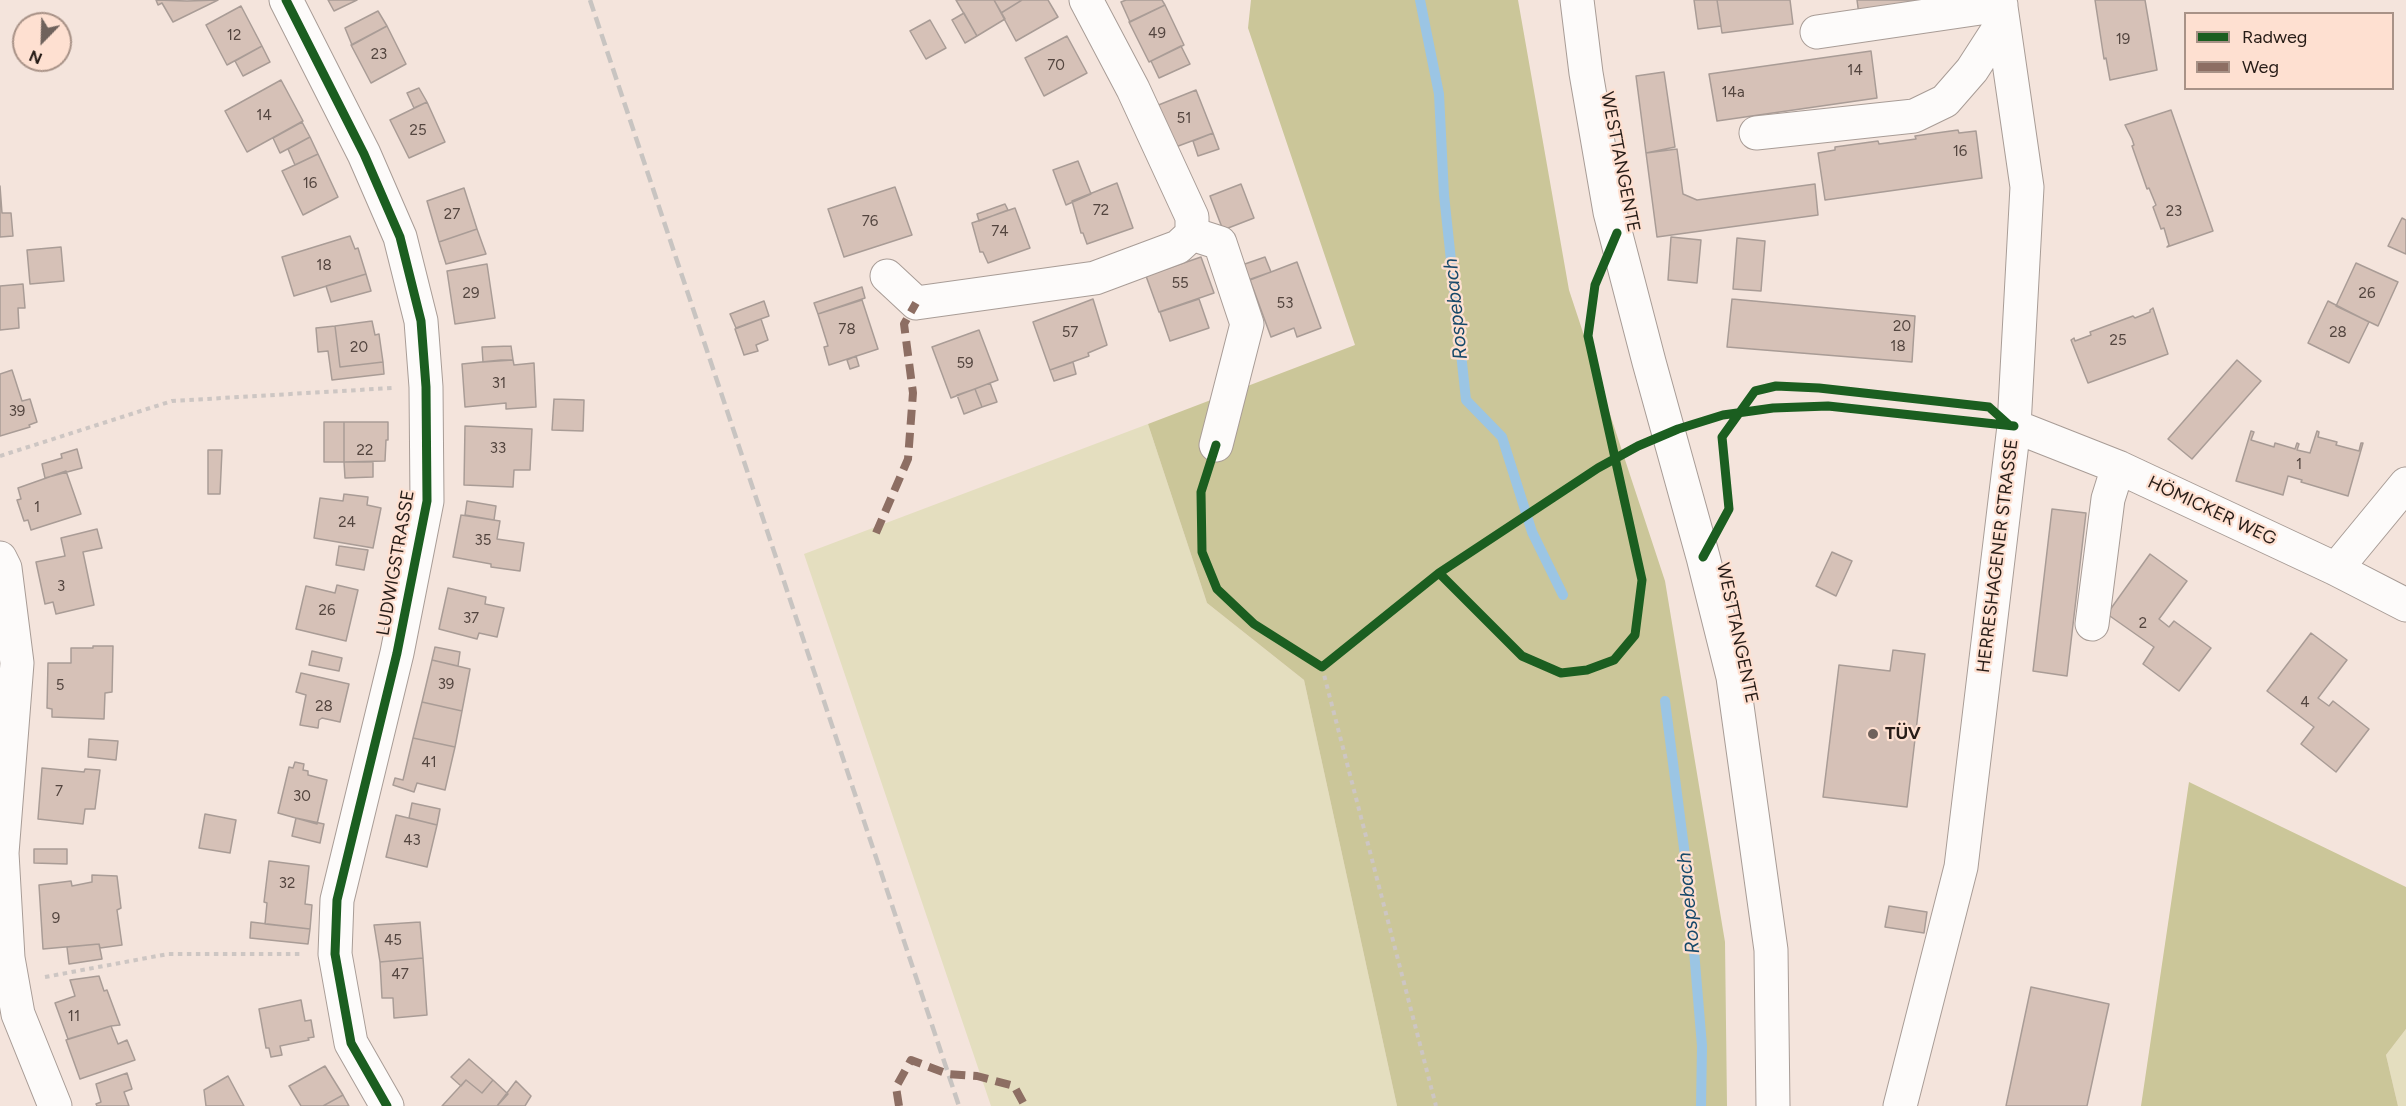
<!DOCTYPE html>
<html>
<head>
<meta charset="utf-8">
<style>
  body { margin:0 }
  #map { position:relative; width:2406px; height:1106px; overflow:hidden; background:#f4e4dc; font-family:Figtree,sans-serif }
  canvas { display:block }
  .legend { position:absolute; left:2184px; top:12px; width:210px; height:78px; box-sizing:border-box; background:#fee0d1; border:2px solid #a89287; margin:0; padding:8px 10px; list-style:none; font-size:18px; color:#271c17 }
  .legend li { display:flex; align-items:center; gap:12px; height:30px }
  .legend b { width:30px; border:2px solid #a89287 }
  .north { position:absolute; left:12px; top:12px; width:60px; height:60px; box-sizing:border-box; background:#fee0d1; border:2px solid #a89287; border-radius:50%; rotate:203deg; font-size:16px; font-weight:700; line-height:24px; text-align:center; color:#271c17 }
  .north::after { content:''; display:block; margin:auto; width:21px; height:27px; background:#6f625c; clip-path:polygon(50% 0,100% 100%,50% 72%,0 100%) }
</style>
</head>
<body>
<div id="map">
<canvas width="2406" height="1106"></canvas>
<ul class="legend">
<li><b style="height:8px;background:#1b5e20"></b>Radweg</li>
<li><b style="height:8px;background:#8d6e63"></b>Weg</li>
</ul>
<div class="north">N</div>
</div>
<script>
const context = document.querySelector('canvas').getContext('2d');
context.lineJoin = 'round';
function fill(path, color) { context.fillStyle = color; context.fill(path, 'evenodd'); }
const shape = rows => new Path2D(rows.map(r => 'M' + r).join(''));
function strokePath(path, color, width, dash) { context.strokeStyle = color; context.lineWidth = width; context.lineCap = dash ? 'butt' : 'round'; context.setLineDash(dash || []); context.stroke(path); }
function label(font, color, halo, rows, align = 'center') {
  context.font = font + ' Figtree,sans-serif'; context.lineWidth = 4.5; context.setLineDash([]); context.textBaseline = 'middle'; context.strokeStyle = halo; context.fillStyle = color; for (const [text, x, y, turn = 0] of rows) {
    context.save(); context.translate(x, y); context.rotate((+turn || 0) * Math.PI / 180); context.textAlign = isNaN(turn) ? turn : align; if (halo) context.strokeText(text, 0, 0); context.fillText(text, 0, 0); context.restore();
  }
}
const green = shape([
  [1148,424,1207,603,1304,680,1397,1106,991,1106,804,554],
  [2406,1029,2406,1106,2398,1106,2386,1055]
]);
const forest = shape([
  [1251,0,1518,0,1569,290,1665,581,1725,942,1727,1106,1397,1106,1304,680,1207,603,1148,424,1355,345,1248,28],
  [2189,782,2406,887,2406,1029,2386,1055,2398,1106,2141,1106]
]);
const stream = shape([
  [1420,0,1439,94,1444,195,1466,400,1502,437,1532,532,1563,595],
  [1665,701,1688,879,1702,1046,1701,1106]
]);
const building = shape([
  [156,0,187,1,218,0,173,22,162,3,158,5,156,0],
  [328,0,357,0,334,11,328,0],
  [956,0,994,0,1005,19,977,36,956,0],
  [994,0,1022,0,1001,13,994,0],
  [1022,0,1048,0,1058,17,1016,41,1001,13,1022,0],
  [1126,0,1162,0,1165,5,1130,22,1121,2,1126,0],
  [1694,0,1717,0,1721,26,1698,29,1694,0],
  [1717,0,1790,0,1793,24,1722,33,1717,0],
  [1857,0,1929,0,1859,15,1857,0],
  [2095,0,2145,0,2157,70,2110,80,2106,58,2104,59,2095,0],
  [1165,5,1184,45,1149,62,1129,22,1165,5],
  [241,6,262,46,227,65,206,25,241,6],
  [378,11,387,26,352,45,345,28,378,11],
  [964,13,977,36,965,43,952,20,964,13],
  [930,20,946,48,926,59,910,31,930,20],
  [387,26,406,64,371,83,351,45,387,26],
  [1067,36,1087,73,1044,96,1025,58,1067,36],
  [262,46,270,62,243,76,235,61,262,46],
  [1181,46,1190,64,1159,78,1151,61,1181,46],
  [1871,51,1877,98,1717,121,1709,74,1871,51],
  [1664,72,1675,147,1646,153,1636,76,1664,72],
  [281,80,303,121,247,152,225,111,281,80],
  [419,88,427,102,414,108,407,93,419,88],
  [1196,90,1213,133,1173,148,1156,106,1196,90],
  [427,102,445,142,409,158,390,120,427,102],
  [2171,110,2213,231,2167,247,2169,245,2164,228,2161,229,2153,207,2156,205,2149,188,2147,189,2132,146,2134,145,2132,139,2125,125,2171,110],
  [302,122,310,137,280,153,273,138,302,122],
  [1958,130,1959,133,1976,131,1982,178,1825,200,1818,153,1835,150,1835,147,1878,141,1879,144,1916,139,1915,136,1958,130],
  [1213,133,1219,149,1198,156,1193,141,1213,133],
  [310,137,318,154,295,165,288,149,310,137],
  [1677,149,1683,194,1697,200,1815,184,1818,215,1657,237,1646,153,1677,149],
  [318,154,338,197,303,215,282,171,318,154],
  [1078,161,1091,194,1066,205,1053,170,1078,161],
  [1117,183,1133,228,1087,244,1083,233,1081,233,1072,201,1117,183],
  [1241,184,1254,218,1223,230,1210,196,1241,184],
  [0,186,2,213,11,213,13,236,0,237,0,186],
  [895,187,912,235,844,257,828,209,895,187],
  [464,188,477,229,439,242,427,201,464,188],
  [1005,204,1008,210,979,221,977,214,1005,204],
  [1015,208,1030,248,988,263,983,252,980,252,972,223,1015,208],
  [2402,218,2406,220,2406,254,2388,246,2402,218],
  [477,229,486,254,446,264,439,242,477,229],
  [350,236,355,249,358,248,366,274,294,296,282,257,350,236],
  [1671,237,1701,240,1697,283,1668,280,1671,237],
  [1737,238,1765,241,1761,291,1733,289,1737,238],
  [61,247,64,281,30,284,27,250,61,247],
  [1201,257,1214,293,1159,312,1146,276,1201,257],
  [1265,257,1271,272,1248,280,1242,265,1265,257],
  [1297,262,1321,328,1297,337,1294,328,1271,337,1250,280,1297,262],
  [2356,263,2398,282,2378,326,2336,306,2356,263],
  [487,264,495,318,455,324,447,271,487,264],
  [366,274,371,291,331,302,326,286,366,274],
  [23,284,25,308,18,308,19,328,0,330,0,286,23,284],
  [862,287,865,298,818,314,814,303,862,287],
  [1093,299,1107,345,1088,353,1089,356,1050,370,1033,322,1093,299],
  [1199,299,1209,328,1170,341,1160,312,1199,299],
  [1732,299,1915,316,1912,362,1727,347,1732,299],
  [862,300,878,349,829,365,824,347,828,346,818,314,862,300],
  [764,301,769,316,736,328,730,314,764,301],
  [2328,301,2369,322,2349,363,2308,343,2328,301],
  [2153,308,2168,354,2088,383,2071,340,2074,338,2075,341,2091,335,2090,332,2133,316,2135,318,2150,312,2150,310,2153,308],
  [761,319,768,340,756,345,758,351,744,355,735,329,761,319],
  [372,321,375,335,379,334,383,362,340,367,335,326,372,321],
  [335,326,340,367,383,362,384,374,332,380,328,351,318,352,316,328,335,326],
  [979,330,998,380,951,398,932,347,979,330],
  [511,346,513,360,483,362,482,347,511,346],
  [856,356,859,366,850,369,847,360,856,356],
  [501,360,513,360,514,365,534,363,536,407,506,409,506,403,465,407,462,364,501,360],
  [2237,360,2261,381,2192,459,2168,439,2237,360],
  [1073,362,1076,374,1054,381,1050,370,1073,362],
  [12,370,22,401,30,399,37,422,29,425,30,427,0,436,0,374,12,370],
  [990,383,997,402,982,407,975,389,990,383],
  [975,389,982,407,964,414,957,395,975,389],
  [554,399,584,400,583,431,552,430,554,399],
  [324,422,344,422,344,462,324,462,324,422],
  [344,422,388,422,388,440,386,440,385,461,344,462,344,422],
  [465,426,532,429,530,470,514,470,513,487,464,485,465,426],
  [2251,431,2254,432,2251,440,2274,447,2275,443,2295,449,2297,443,2299,444,2297,450,2310,453,2317,431,2319,432,2318,437,2337,442,2336,445,2359,451,2361,443,2363,443,2348,496,2301,482,2302,480,2288,476,2283,495,2236,481,2251,431],
  [77,449,82,468,45,478,42,464,62,458,61,454,77,449],
  [208,450,222,450,220,494,208,494,208,450],
  [344,462,373,462,373,477,345,478,344,462],
  [66,471,81,514,31,530,28,520,24,521,17,500,21,499,18,488,66,471],
  [344,494,368,497,367,505,381,508,373,548,314,538,320,498,343,501,344,494],
  [467,501,496,506,494,520,465,515,467,501],
  [2052,509,2086,513,2067,676,2033,671,2052,509],
  [461,515,500,521,497,539,524,543,520,571,491,567,491,564,453,557,461,515],
  [97,529,102,548,83,552,94,605,56,614,53,602,45,604,36,562,65,556,61,538,97,529],
  [339,546,368,550,364,570,336,565,339,546],
  [1832,552,1852,561,1836,596,1816,586,1832,552],
  [2150,554,2187,581,2159,619,2169,627,2174,621,2211,648,2179,691,2143,664,2154,647,2107,614,2150,554],
  [337,585,358,590,346,641,296,629,306,586,335,593,337,585],
  [448,588,486,597,485,604,504,608,497,637,479,633,477,639,439,629,448,588],
  [2311,633,2347,660,2318,698,2329,706,2333,701,2369,729,2336,772,2301,744,2314,727,2267,691,2311,633],
  [93,646,113,646,112,692,105,693,104,719,52,717,52,709,47,708,48,663,71,663,71,648,93,648,93,646],
  [435,647,460,652,458,666,432,660,435,647],
  [1893,650,1925,654,1907,807,1823,797,1839,665,1890,671,1893,650],
  [312,651,342,658,339,671,309,665,312,651],
  [432,660,470,669,462,711,422,702,432,660],
  [301,673,349,684,340,722,322,718,319,720,318,728,300,725,306,695,296,692,301,673],
  [422,702,462,711,455,747,413,738,422,702],
  [413,738,455,747,445,790,417,783,414,792,393,785,395,778,403,780,413,738],
  [89,739,118,741,116,760,88,757,89,739],
  [295,762,304,764,303,770,308,771,308,775,327,780,317,824,278,813,289,767,293,768,295,762],
  [42,768,84,772,85,769,100,770,95,809,85,809,83,824,38,819,42,768],
  [412,803,440,809,437,825,409,818,412,803],
  [205,814,236,820,230,853,199,848,205,814],
  [396,815,437,825,427,867,386,857,396,815],
  [296,818,324,824,320,843,292,836,296,818],
  [34,849,67,849,67,864,34,863,34,849],
  [269,861,309,866,305,904,312,905,310,929,265,924,267,903,264,902,269,861],
  [92,875,117,876,121,908,117,910,122,945,100,948,99,944,43,949,39,885,71,881,72,886,92,882,92,875],
  [1889,906,1927,912,1924,933,1885,927,1889,906],
  [251,922,310,929,308,944,250,938,251,922],
  [420,922,423,958,380,962,374,925,420,922],
  [99,944,102,959,69,964,67,947,99,944],
  [423,958,427,1015,394,1018,393,998,382,998,380,962,423,958],
  [99,976,104,991,107,990,120,1025,111,1026,68,1039,55,1003,75,996,70,980,99,976],
  [2031,987,2109,1004,2087,1106,2006,1106,2031,987],
  [301,1000,305,1021,311,1020,314,1037,308,1038,309,1040,280,1046,282,1055,271,1057,269,1048,266,1048,259,1009,301,1000],
  [111,1026,118,1044,127,1040,135,1060,80,1079,66,1040,111,1026],
  [469,1059,493,1080,482,1093,466,1080,461,1086,451,1077,469,1059],
  [325,1066,343,1095,323,1106,301,1106,289,1086,325,1066],
  [127,1073,132,1089,124,1092,129,1106,97,1106,96,1104,101,1102,96,1084,127,1073],
  [228,1076,244,1106,206,1106,204,1090,228,1076],
  [466,1080,482,1093,493,1080,508,1094,497,1106,442,1106,466,1080],
  [516,1081,531,1096,525,1106,497,1106,516,1081],
  [343,1095,349,1106,323,1106,343,1095]
]);
const path = shape([
  [0,456,172,401,392,388],
  [1322,667,1436,1106],
  [45,977,168,954,302,954]
]);
const minor = shape([
  [286,0,364,154,400,237,421,321,426,387,427,501,397,653,337,900,335,954,351,1043,387,1106],
  [1817,32,2001,5],
  [1756,133,1914,116,1945,101,1972,70,2003,22],
  [1192,234,1220,243,1247,324,1216,445],
  [887,276,916,303,1095,278,1178,247,1192,234,1192,217,1133,89,1086,0],
  [2014,426,2118,467,2336,569,2406,605],
  [0,558,5,568,17,663,2,853,8,958,18,1014,55,1106],
  [2336,569,2406,484],
  [2092,624,2108,499,2118,467],
  [1900,1106,1961,867,2014,426,2027,187,2000,0]
]);
const major = shape([
  [1577,0,1586,73,1610,212,1649,362,1703,557,1733,677,1771,950,1773,1106]
]);
const rail = shape([
  [590,0,959,1106]
]);
const quiet = shape([
  [876,533,908,459,913,393,904,324,916,303],
  [899,1106,896,1087,911,1060,948,1074,977,1076,1014,1086,1025,1106]
]);
const cycleway = shape([
  [286,0,364,154,400,237,421,321,426,387,427,501,397,653,337,900,335,954,351,1043,387,1106],
  [1216,445,1201,492,1202,552,1217,589,1254,624,1322,667,1439,573,1598,468,1638,446,1678,429,1723,415,1773,408,1828,406,2014,426],
  [1703,557,1729,509,1722,437,1755,391,1776,386,1819,388,1989,407,2009,425],
  [1439,573,1522,656,1561,673,1587,670,1614,660,1635,635,1642,580,1588,336,1595,285,1617,233]
]);
const markers = [
  [1873,734,6,"#6f625c"]
];
const numberNames = [
  ["49",1157,34],
  ["12",234,36],
  ["19",2123,40],
  ["23",379,55],
  ["70",1056,66],
  ["14",1855,71],
  ["14a",1733,93],
  ["14",264,116],
  ["51",1184,119],
  ["25",418,131],
  ["16",1960,152],
  ["16",310,184],
  ["72",1101,211],
  ["23",2174,212],
  ["27",452,215],
  ["76",870,222],
  ["74",1000,232],
  ["18",324,266],
  ["55",1180,284],
  ["29",471,294],
  ["26",2367,294],
  ["53",1285,304],
  ["20",1902,327],
  ["78",847,330],
  ["57",1070,333],
  ["28",2338,333],
  ["25",2118,341],
  ["18",1898,347],
  ["20",359,348],
  ["59",965,364],
  ["31",499,384],
  ["39",17,412],
  ["33",498,449],
  ["22",365,451],
  ["1",2299,465],
  ["1",37,508],
  ["24",347,523],
  ["35",483,541],
  ["3",61,587],
  ["26",327,611],
  ["37",471,619],
  ["2",2143,624],
  ["39",446,685],
  ["5",60,686],
  ["4",2305,703],
  ["28",324,707],
  ["41",429,763],
  ["7",59,792],
  ["30",302,797],
  ["43",412,841],
  ["32",287,884],
  ["9",56,919],
  ["45",393,941],
  ["47",400,975],
  ["11",74,1017]
];
const streetNames = [
  ["WESTTANGENTE",1620,162,79],
  ["HÖMICKER WEG",2212,511,25],
  ["HERRESHAGENER STRASSE",1998,556,-83],
  ["LUDWIGSTRASSE",396,563,-80],
  ["WESTTANGENTE",1737,633,78]
];
const poiNames = [
  ["TÜV",1885,734]
];
const waterNames = [
  ["Rospebach",1456,309,-96],
  ["Rospebach",1689,903,-95]
];
fill(green, '#e4debf');
fill(forest, '#cbc699');
strokePath(stream, '#9bc5e4', 10);
fill(building, '#d6c1b7');
strokePath(building, '#a99c96', 1.5);
strokePath(minor, '#a89c96', 35);
strokePath(major, '#a89c96', 35);
strokePath(path, '#cdc6c3', 4, [4.5, 4.5]);
strokePath(minor, '#fdfbfa', 33);
strokePath(major, '#fdfbfa', 33);
strokePath(rail, '#c8c4c1', 4.5, [12, 6]);
strokePath(quiet, '#8d6e63', 8, [15, 8]);
strokePath(cycleway, '#1b5e20', 9);
for (const [x, y, r, color] of markers) { const dot = new Path2D(); dot.arc(x, y, r, 0, 2 * Math.PI); context.fillStyle = color; context.fill(dot); strokePath(dot, '#fee0d1', 2); }
label('15px', '#53453f', null, numberNames);
label('18px', '#271c17', '#fee0d1', streetNames);
label('bold 18px', '#271c17', '#fee0d1', poiNames, 'left');
label('italic 20px', '#17496a', '#fee0d1', waterNames);
</script>
</body>
</html>
